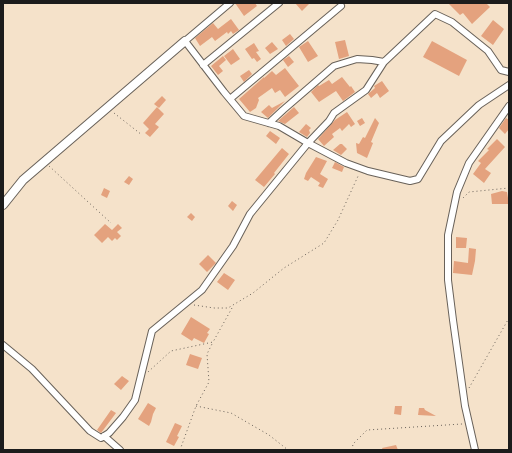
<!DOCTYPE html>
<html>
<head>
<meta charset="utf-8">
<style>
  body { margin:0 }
  #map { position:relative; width:512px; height:453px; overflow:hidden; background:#f5e2ca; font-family:"Sorts Mill Goudy",serif }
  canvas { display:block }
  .frame { position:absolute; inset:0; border:4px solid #1c1c1c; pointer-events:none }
</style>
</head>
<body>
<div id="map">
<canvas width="512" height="453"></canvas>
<div class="frame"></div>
</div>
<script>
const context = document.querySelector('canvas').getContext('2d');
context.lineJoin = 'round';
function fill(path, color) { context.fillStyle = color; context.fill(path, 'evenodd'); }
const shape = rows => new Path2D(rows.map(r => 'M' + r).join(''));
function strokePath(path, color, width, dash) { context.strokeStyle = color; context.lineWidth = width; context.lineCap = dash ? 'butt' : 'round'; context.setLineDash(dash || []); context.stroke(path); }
const building = shape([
  [235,3,255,3,257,6,244,16],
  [295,3,310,3,302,11],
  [448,3,486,3,490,7,472,24,463,13,460,15],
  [231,19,239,30,233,34,231,31,228,34,227,32,215,41,212,37,200,46,195,38,213,23,218,29],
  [493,20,504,29,493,45,481,36],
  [290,34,294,39,286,46,282,40],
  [345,40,349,56,339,59,335,42],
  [308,41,318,56,308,62,299,47],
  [432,41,467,60,459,76,423,57],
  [272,42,278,49,270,54,265,48],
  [254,43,259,51,256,52,261,59,257,62,254,58,252,59,245,49],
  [233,49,240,59,231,65,224,56],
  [223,56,226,60,219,66,223,71,218,75,211,66],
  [289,56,294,62,288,67,283,60],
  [285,68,299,86,285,97,280,90,275,93,272,88,258,98,259,100,256,108,250,112,239,99,264,77,264,78,272,71,276,75],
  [249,70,252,74,244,82,240,76],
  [342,77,350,87,351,86,355,92,343,101,336,91,319,102,311,92,318,85,319,86,329,80,332,84],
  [382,81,389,91,380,98,377,93,371,98,368,94,375,88,374,86],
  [162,96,166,100,159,108,154,104],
  [285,101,268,118,261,112,269,105,272,108],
  [157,107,164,114,155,124,159,127,150,137,145,133,149,129,143,123],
  [294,107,299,113,285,124,278,121],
  [347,112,355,124,351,127,349,124,342,131,340,128,332,134,334,137,324,146,318,139,335,120],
  [362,118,365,123,360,126,357,121],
  [375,118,379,123,371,142,373,143,367,158,357,153,356,143,359,144,363,137,365,138],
  [506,118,509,120,509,129,505,134,499,128],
  [306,124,311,128,309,130,310,133,307,137,299,132],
  [270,131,280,138,276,144,266,136],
  [497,139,505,147,485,169,491,173,484,183,473,174,481,163,478,161,489,150,487,149],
  [340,144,342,144,347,149,341,155,333,150],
  [282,148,289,154,274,173,275,174,264,187,255,180],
  [316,157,327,161,320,174,328,179,323,188,318,186,320,183,311,177,308,181,304,179,306,173],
  [335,162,344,167,342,172,332,168],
  [129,176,133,179,129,185,124,182],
  [104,188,110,191,107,198,101,195],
  [502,191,507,192,509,204,492,204,491,194],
  [232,201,237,205,233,211,228,206],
  [191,213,195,217,192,221,187,217],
  [105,224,112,230,118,224,122,228,117,232,121,236,117,240,115,238,112,241,108,237,102,243,94,235],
  [456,237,467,238,466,248,456,248],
  [469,248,476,249,475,261,472,275,453,273,454,261,468,263],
  [208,255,216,263,207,272,199,264],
  [224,273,235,280,228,290,217,282],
  [191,317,210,329,207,333,209,334,204,343,194,338,192,341,181,334],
  [190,354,202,358,198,369,186,365],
  [122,376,129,381,121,390,114,384],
  [148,403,156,408,153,414,151,422,149,426,138,419],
  [395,406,402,406,401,415,394,414],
  [419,408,424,408,425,410,436,416,418,415],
  [111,410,116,413,101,433,97,430],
  [175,423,182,426,177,436,179,437,174,446,166,442],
  [396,445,398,450,383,450,382,448]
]);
const path = shape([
  [114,113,142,135],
  [49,166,111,223],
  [463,198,469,192,509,188],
  [194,305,214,308,228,308,253,293,284,268,324,243,338,220,359,174],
  [148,372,171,351,213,342,232,308],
  [469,388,509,318],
  [196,406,231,413,269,435,288,450],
  [180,450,196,406,209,382,207,354,213,342],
  [352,450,353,444,367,430,462,424]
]);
const minor = shape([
  [230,3,185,41,224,92,244,116,279,126,308,143,346,163,368,171,410,181,418,179,441,141,479,105,509,85],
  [384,62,435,14,452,22,488,51,501,70,509,72],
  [203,65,279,3],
  [230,99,341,6],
  [3,345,32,369,90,431,101,438,109,433,123,417,135,400,152,331,202,290,233,246,250,214,308,143,329,121,334,113,366,90,384,62,372,60,357,59,334,66,283,110,269,123],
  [104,436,120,450],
  [475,450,465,406,453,320,448,280,448,235,457,192,469,163,509,106]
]);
const tertiary = shape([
  [3,205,23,180,185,41]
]);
fill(building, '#e4a27e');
strokePath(minor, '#686159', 8);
strokePath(tertiary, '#686159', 10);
strokePath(path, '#686159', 1, [1, 3]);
strokePath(minor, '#fff', 6);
strokePath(tertiary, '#fff', 8);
</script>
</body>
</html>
